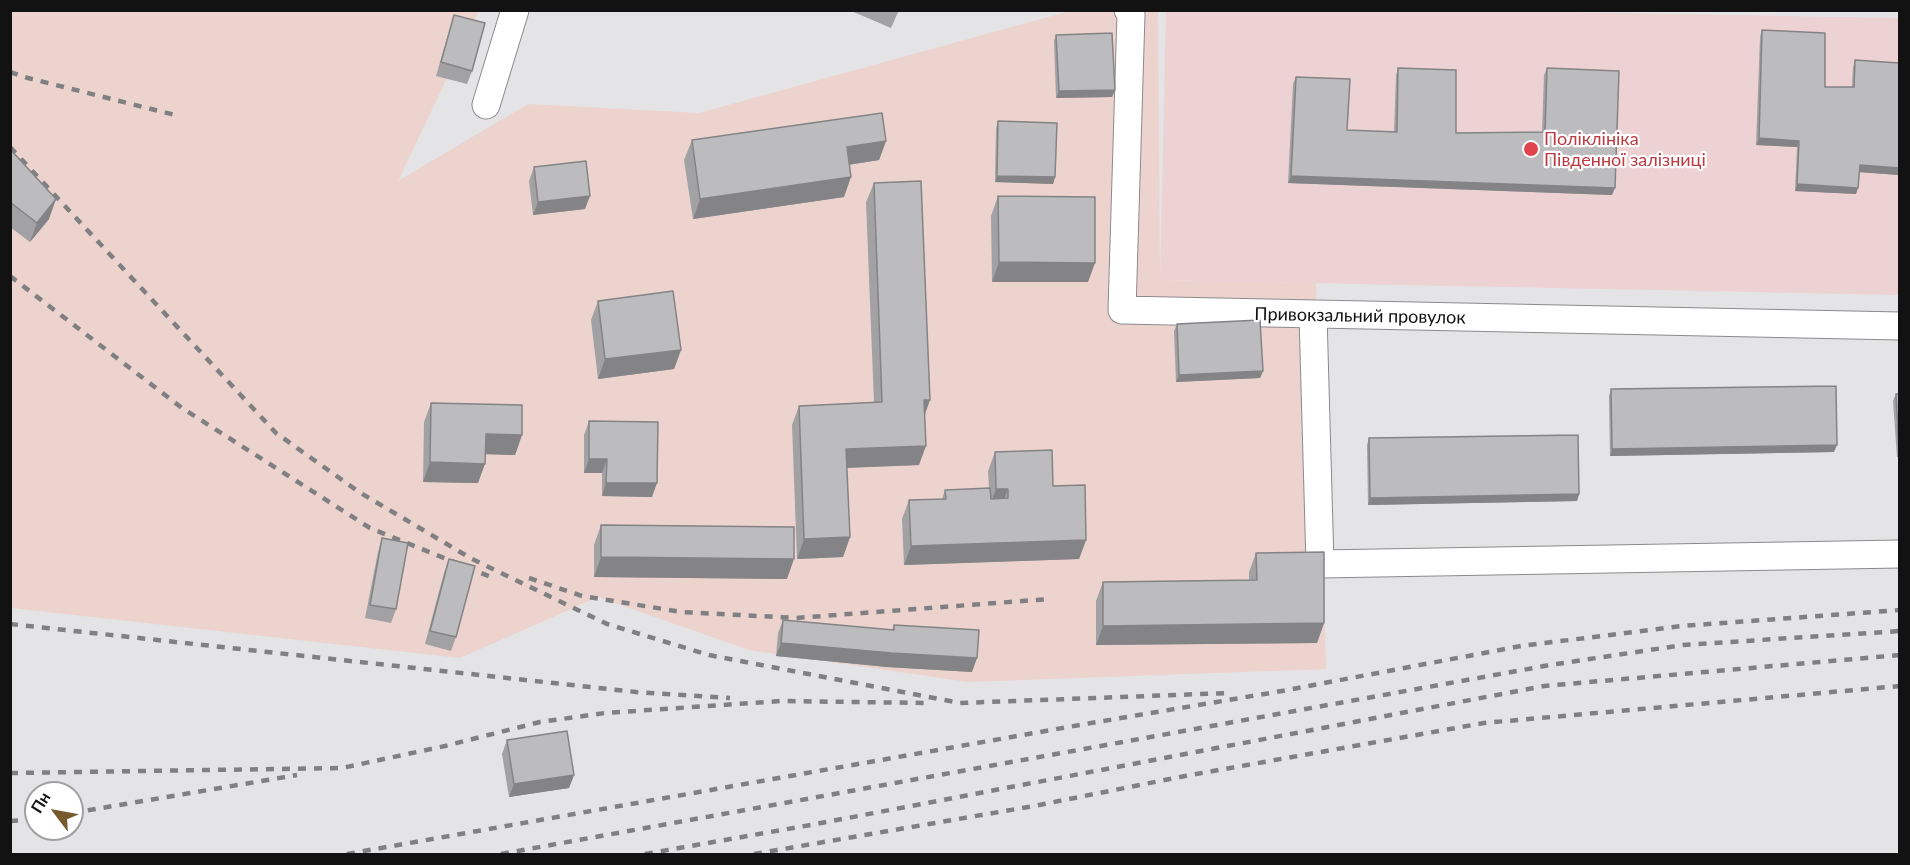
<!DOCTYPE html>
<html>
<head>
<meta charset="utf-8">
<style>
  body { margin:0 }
  #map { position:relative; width:1910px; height:865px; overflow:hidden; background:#e4e3e6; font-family:Lato,sans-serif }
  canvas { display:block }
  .frame { position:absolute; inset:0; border:12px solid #121213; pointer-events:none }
  .north { position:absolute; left:24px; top:781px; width:60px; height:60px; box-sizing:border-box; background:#fff; border:2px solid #a0a0a1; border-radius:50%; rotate:302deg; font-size:16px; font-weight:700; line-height:24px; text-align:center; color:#121213 }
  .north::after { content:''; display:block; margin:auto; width:21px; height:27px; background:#78592e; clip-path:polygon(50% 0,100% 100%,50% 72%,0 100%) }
</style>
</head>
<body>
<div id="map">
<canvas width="1910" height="865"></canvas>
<div class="frame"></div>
<div class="north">Пн</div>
</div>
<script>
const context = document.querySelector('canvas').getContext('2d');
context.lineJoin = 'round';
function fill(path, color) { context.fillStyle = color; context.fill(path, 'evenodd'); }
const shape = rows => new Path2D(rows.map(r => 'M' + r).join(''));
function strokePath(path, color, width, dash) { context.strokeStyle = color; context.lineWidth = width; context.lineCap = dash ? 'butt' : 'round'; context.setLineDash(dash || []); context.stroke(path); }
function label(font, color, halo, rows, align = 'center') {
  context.font = font + ' Lato,sans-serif'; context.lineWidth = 4.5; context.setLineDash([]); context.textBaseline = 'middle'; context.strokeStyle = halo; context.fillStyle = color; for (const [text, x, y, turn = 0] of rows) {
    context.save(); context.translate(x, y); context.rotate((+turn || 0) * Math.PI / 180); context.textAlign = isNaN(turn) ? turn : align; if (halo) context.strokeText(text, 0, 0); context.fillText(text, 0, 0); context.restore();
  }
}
const industrial = shape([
  [11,11,479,11,398,181,528,104,699,113,1070,11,1158,11,1160,280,1316,283,1326,669,968,682,749,650,598,597,460,658,11,608]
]);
const medical = shape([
  [1166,11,1505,11,1899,18,1899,295,1160,280]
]);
const minor = shape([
  [1128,10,1131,14,1122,310,1900,326],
  [486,105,515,10],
  [1313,315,1320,564,1900,554]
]);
const rail = shape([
  [10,72,28,78,179,116],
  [10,147,276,433,359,492,472,559,607,624,709,655,960,703,1229,693],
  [10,276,182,408,370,528,491,577],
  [529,578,582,596,682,612,796,618,1049,599],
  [10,624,636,692,730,698],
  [10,773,342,768,445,746,540,722,605,713,781,701,928,703],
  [72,813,297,775],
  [10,821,36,819],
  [347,854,1091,723,1282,691,1521,646,1682,626,1900,610],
  [501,854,1550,665,1683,645,1900,631],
  [645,854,816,824,1544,686,1900,655],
  [754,854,1034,806,1185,776,1484,723,1900,686]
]);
const wall = shape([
  [849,10,899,10,891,28],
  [454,15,472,71,467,84,436,76,450,28],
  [1762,30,1825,87,1852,87,1853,67,1855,60,1899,63,1899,175,1859,172,1856,194,1795,191,1797,147,1756,145,1760,37],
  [1056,35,1115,90,1112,97,1056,98,1054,41],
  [1398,68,1456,133,1542,132,1544,75,1547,68,1612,195,1288,183,1293,84,1296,77,1347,130,1394,132,1396,75],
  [998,121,1055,177,1053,184,995,182,996,128],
  [692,140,886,141,879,160,849,165,844,197,693,219,684,160],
  [10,149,49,219,30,242,10,227],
  [534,167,585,209,533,215,529,181],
  [874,183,925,414,919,465,847,468,850,537,843,557,797,559,792,425,799,406,874,403,866,202],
  [998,196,1088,282,992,282,991,216],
  [598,301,681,350,674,369,598,379,591,320],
  [1177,324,1263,371,1260,378,1176,382,1174,331],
  [1611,389,1834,452,1610,456,1609,396],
  [1896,394,1899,394,1899,457,1897,457,1893,401],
  [431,403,522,435,515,455,485,454,478,483,423,482,424,422],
  [589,421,652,497,602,496,602,473,584,473,584,435],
  [1369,438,1579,494,1577,501,1368,505,1367,445],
  [995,452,1053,486,1086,540,1079,559,904,565,902,519,909,500,942,499,945,490,989,488,988,471],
  [601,525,787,579,594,577,594,545],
  [382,538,396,609,391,623,365,618,378,552],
  [1256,553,1324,623,1317,643,1096,645,1096,601,1103,582,1249,580,1249,572],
  [449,559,456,637,451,651,425,644,444,573],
  [783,620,892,630,894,625,972,672,887,667,776,656,778,633],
  [507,740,574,775,569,788,509,797,502,754]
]);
const shadedWall = shape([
  [1115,90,1112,97,1056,98,1059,91],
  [1759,138,1799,141,1797,147,1756,145],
  [886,141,879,160,840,166,847,147],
  [1860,165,1899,168,1899,175,1857,172],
  [997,176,1055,177,1053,184,995,182],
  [1291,176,1615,188,1612,195,1288,183],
  [851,177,844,197,693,219,700,199],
  [1797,184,1858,188,1856,194,1795,191],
  [590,196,585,209,533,215,538,202],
  [56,199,49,219,30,242,37,223],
  [999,262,1095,263,1088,282,992,282],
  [681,350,674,369,598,379,605,359],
  [1263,371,1260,378,1176,382,1179,375],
  [924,400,930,400,923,420],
  [486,434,522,435,515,455,479,454],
  [1837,445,1834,452,1610,456,1612,449],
  [926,446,919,465,839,468,846,449],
  [589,459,607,459,602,473,584,473],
  [430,462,485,464,478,483,423,482],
  [606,483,657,483,652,497,602,496],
  [996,489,1008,489,1001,508,989,508],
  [1579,494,1577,501,1368,505,1370,498],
  [850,537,843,557,797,559,804,539],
  [1086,540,1079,559,904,565,911,546],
  [601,557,794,559,787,579,594,577],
  [1324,623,1317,643,1096,645,1103,626],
  [781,643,977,658,972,672,887,667,776,656],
  [574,775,569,788,509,797,514,784]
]);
const building = shape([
  [454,15,485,23,472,71,441,62,454,15],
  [1762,30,1825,33,1825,87,1854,87,1855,60,1899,63,1899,168,1860,165,1858,188,1797,184,1799,141,1759,138,1762,30],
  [1112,33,1115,90,1059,91,1056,35,1112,33],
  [1398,68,1456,70,1456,133,1545,132,1547,68,1619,71,1615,188,1291,176,1296,77,1350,79,1347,130,1397,132,1398,68],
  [882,113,886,141,847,147,851,177,700,199,692,140,882,113],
  [998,121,1057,123,1055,177,997,176,998,121],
  [10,149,56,199,37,223,10,202,10,149],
  [586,161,590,196,538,202,534,167,586,161],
  [921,181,930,400,924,400,926,446,846,449,850,537,804,539,799,406,882,402,874,183,921,181],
  [998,196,1095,197,1095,263,999,262,998,196],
  [673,291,681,350,605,359,598,301,673,291],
  [1260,320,1263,371,1179,375,1177,324,1260,320],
  [1836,386,1837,445,1612,449,1611,389,1836,386],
  [1896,394,1899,394,1899,450,1896,394],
  [431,403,522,405,522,435,486,434,485,464,430,462,431,403],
  [589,421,658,422,657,483,606,483,607,459,589,459,589,421],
  [1578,435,1579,494,1370,498,1369,438,1578,435],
  [1052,450,1053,486,1085,485,1086,540,911,546,909,500,946,499,945,490,990,488,991,499,1008,498,1008,489,996,489,995,452,1052,450],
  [601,525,794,527,794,559,601,557,601,525],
  [382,538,408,543,396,609,370,605,382,538],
  [1324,552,1324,623,1103,626,1103,582,1257,580,1256,553,1324,552],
  [449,559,475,566,456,637,430,631,449,559],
  [783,620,894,630,894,625,979,630,977,658,891,653,781,643,783,620],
  [567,731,574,775,514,784,507,740,567,731]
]);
const markers = [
  [1531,149,8,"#e0444e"]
];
const healthNames = [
  ["Поліклініка",1544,139],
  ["Південної залізниці",1544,160]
];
const streetNames = [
  ["Привокзальний провулок",1360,316,1]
];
fill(industrial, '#edd3cd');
fill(medical, '#edd2d4');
strokePath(minor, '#8c8a8d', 29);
strokePath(minor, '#fff', 27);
strokePath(rail, '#808082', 4.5, [8, 8]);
fill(wall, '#a2a1a3');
fill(shadedWall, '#848385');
fill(building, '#bcbbbe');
strokePath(building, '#848385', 1.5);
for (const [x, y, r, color] of markers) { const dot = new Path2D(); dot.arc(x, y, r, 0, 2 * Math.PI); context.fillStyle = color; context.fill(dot); strokePath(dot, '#fff', 2); }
label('18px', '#be3a42', '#fff', healthNames, 'left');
label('18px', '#121213', '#fff', streetNames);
</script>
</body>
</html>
